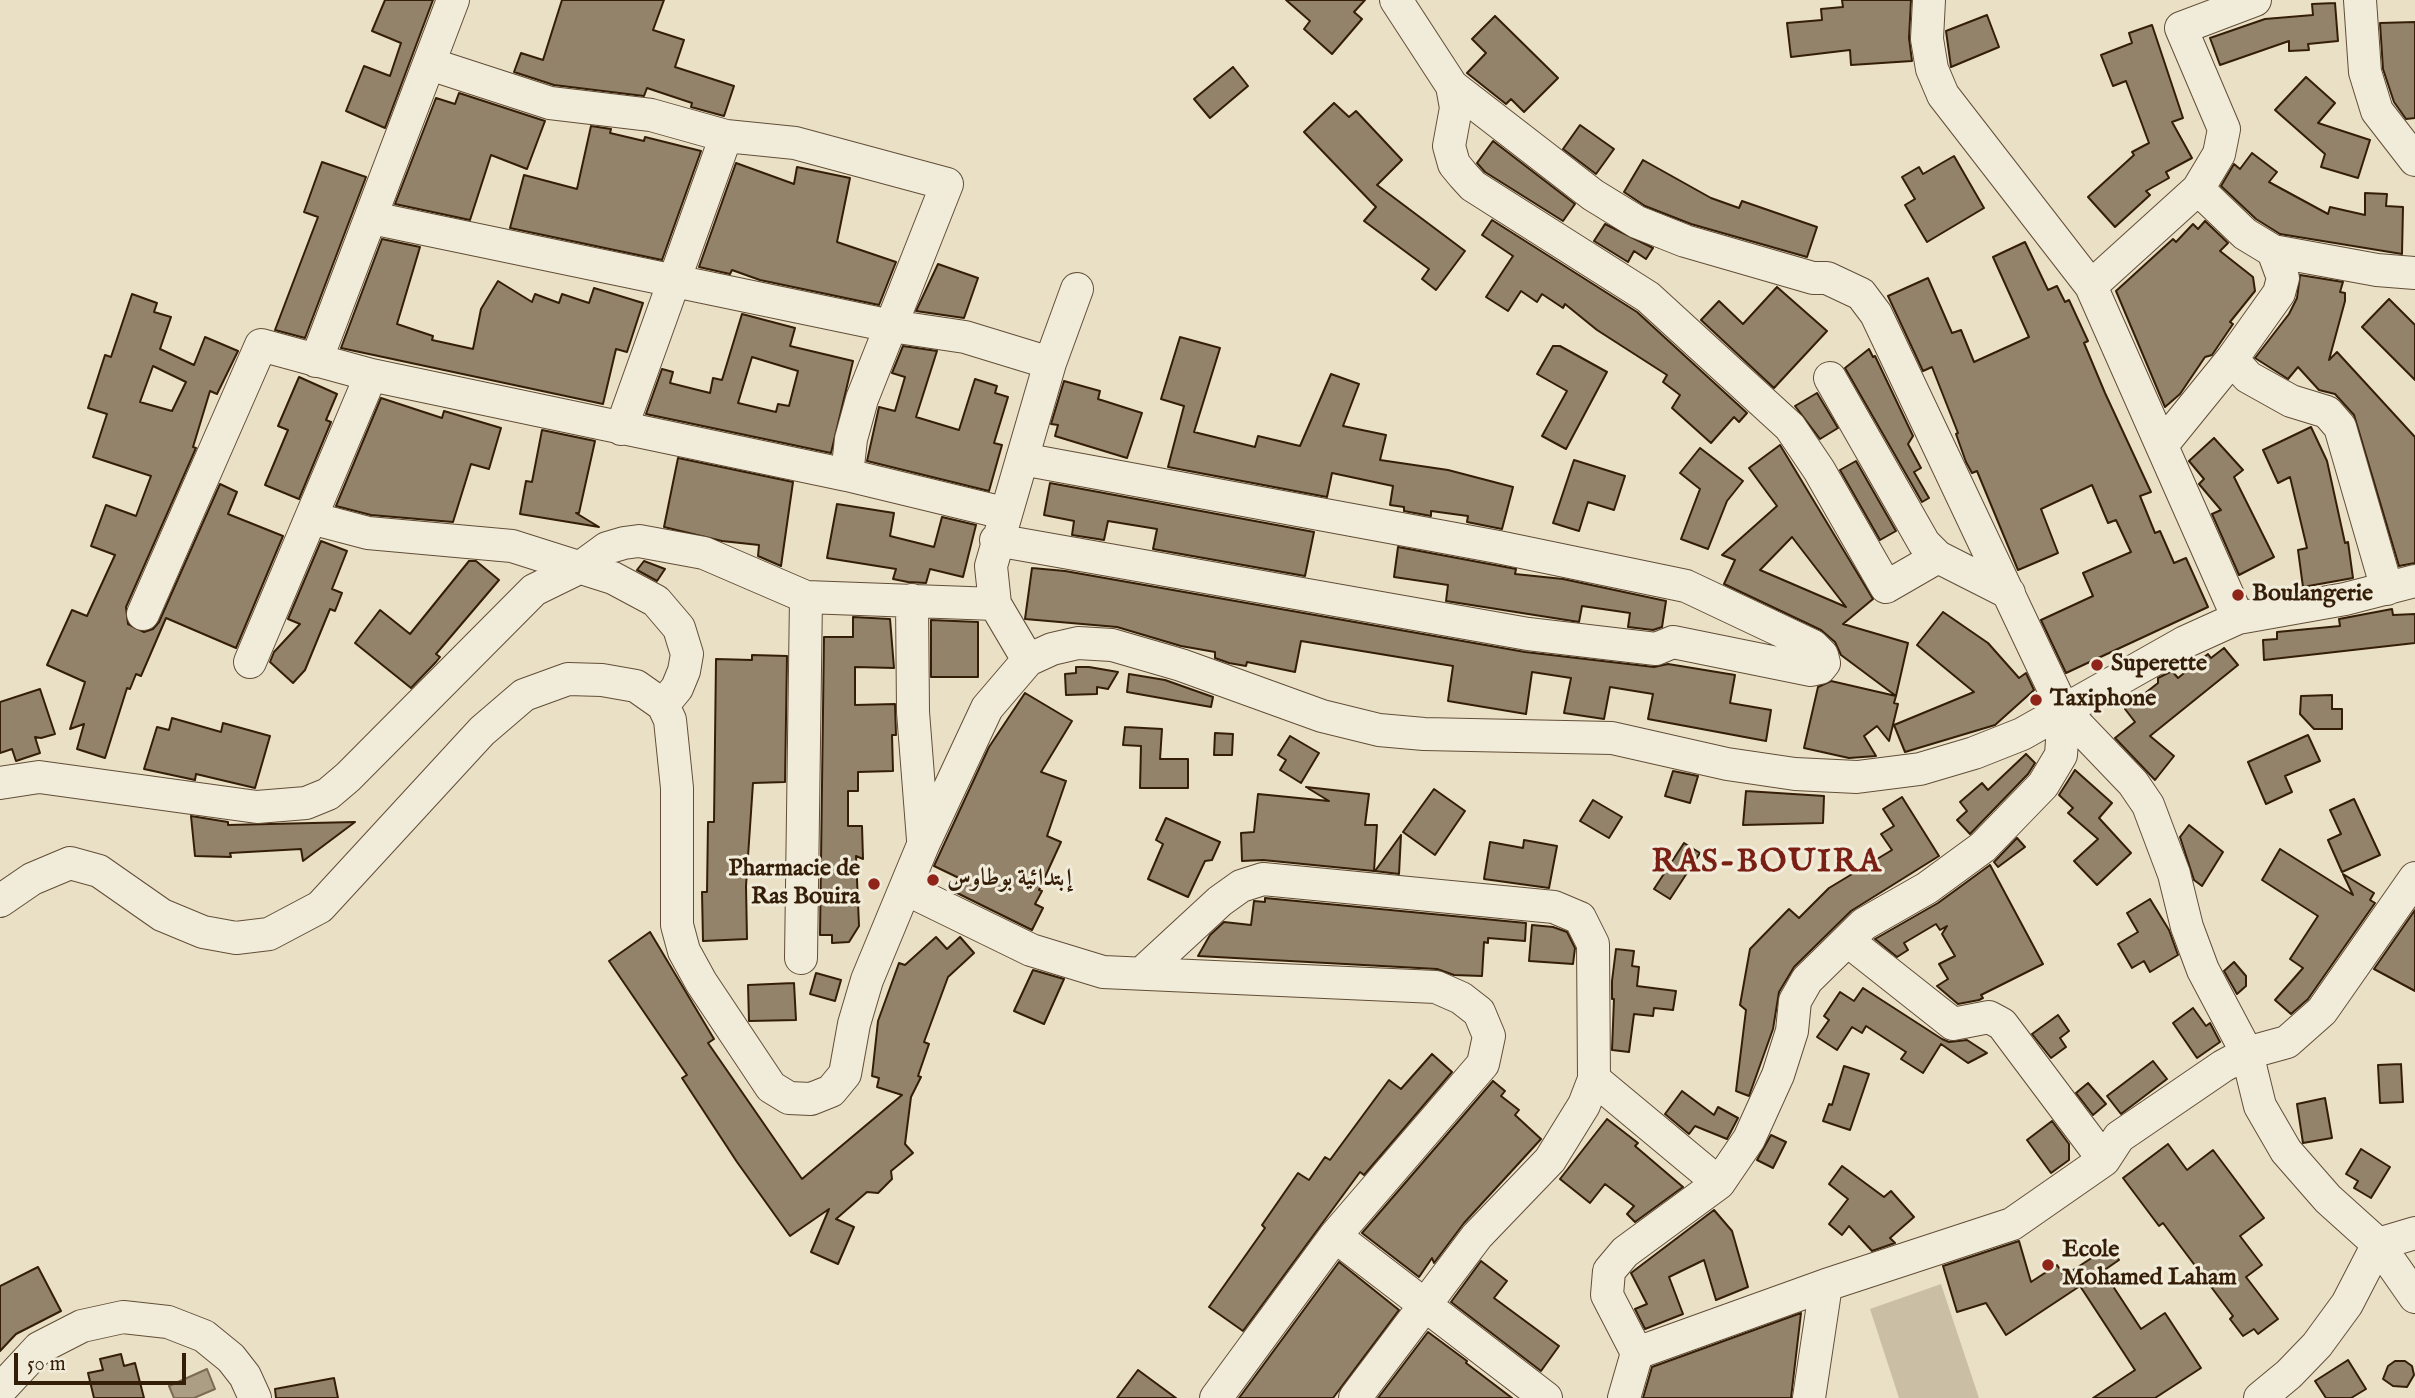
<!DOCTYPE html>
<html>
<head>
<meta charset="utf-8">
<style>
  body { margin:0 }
  #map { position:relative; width:2415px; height:1398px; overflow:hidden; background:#e9e0c5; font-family:"IM FELL English",serif }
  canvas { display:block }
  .scale { position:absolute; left:14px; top:1353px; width:172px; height:32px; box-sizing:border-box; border:4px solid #351e08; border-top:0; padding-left:9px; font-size:21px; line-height:24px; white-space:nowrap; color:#351e08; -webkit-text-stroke:5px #f1ebd9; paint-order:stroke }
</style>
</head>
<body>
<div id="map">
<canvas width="2415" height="1398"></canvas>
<div class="scale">50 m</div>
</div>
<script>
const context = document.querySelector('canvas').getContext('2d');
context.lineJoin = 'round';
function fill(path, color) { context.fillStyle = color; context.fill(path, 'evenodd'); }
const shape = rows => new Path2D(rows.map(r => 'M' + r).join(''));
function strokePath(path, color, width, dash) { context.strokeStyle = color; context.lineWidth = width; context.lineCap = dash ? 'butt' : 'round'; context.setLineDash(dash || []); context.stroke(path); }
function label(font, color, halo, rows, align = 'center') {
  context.font = font + ' "IM FELL English",Amiri,serif'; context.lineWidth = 6; context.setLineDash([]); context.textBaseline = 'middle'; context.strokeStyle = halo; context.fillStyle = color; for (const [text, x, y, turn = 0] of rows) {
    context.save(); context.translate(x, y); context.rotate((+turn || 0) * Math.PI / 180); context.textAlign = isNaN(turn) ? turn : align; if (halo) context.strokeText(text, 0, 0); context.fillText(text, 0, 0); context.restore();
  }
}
const green = shape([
  [1941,1284,1979,1398,1899,1398,1870,1309]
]);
const water = shape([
  [207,1369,215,1389,194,1398,174,1398,169,1386,207,1369]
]);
const building = shape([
  [385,0,433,0,385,128,346,111,364,66,390,76,401,43,372,31,385,0],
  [562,0,664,0,653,30,684,40,675,67,734,86,724,116,691,107,692,103,647,88,644,96,554,85,514,72,521,53,543,60,562,0],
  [1286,0,1365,0,1354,12,1362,19,1332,54,1304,29,1310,21,1286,0],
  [1842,0,1911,0,1909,38,1912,61,1851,65,1850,50,1791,57,1787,23,1822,20,1821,9,1843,7,1842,0],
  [2335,3,2338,41,2308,44,2309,50,2289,51,2289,41,2220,65,2210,38,2265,19,2313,15,2312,4,2335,3],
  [1987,15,1999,47,1951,67,1946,31,1987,15],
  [1495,16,1558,78,1524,112,1511,99,1506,104,1467,73,1486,53,1472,39,1495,16],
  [2415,22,2415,118,2406,119,2394,102,2383,69,2380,23,2415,22],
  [2152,25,2183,118,2172,122,2192,158,2166,172,2169,178,2146,191,2150,195,2115,227,2088,197,2134,155,2132,152,2149,143,2126,81,2113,86,2101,55,2132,43,2129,33,2152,25],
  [1233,67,1248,86,1210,118,1194,99,1233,67],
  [2306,77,2335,103,2318,123,2370,140,2358,178,2321,167,2325,154,2275,110,2306,77],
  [459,93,545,121,527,169,491,155,470,220,395,204,436,98,455,104,459,93],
  [1334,103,1349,117,1356,111,1402,160,1377,185,1465,251,1436,290,1422,279,1429,269,1364,221,1376,207,1304,132,1334,103],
  [1580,125,1614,149,1596,174,1563,149,1580,125],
  [591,126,611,129,610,133,644,141,645,137,701,151,662,260,510,228,524,175,577,189,591,126],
  [1493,141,1575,204,1563,221,1485,172,1477,163,1493,141],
  [2252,153,2277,172,2269,182,2328,214,2330,207,2365,215,2365,193,2387,194,2386,206,2403,207,2402,254,2280,234,2256,219,2221,186,2234,164,2240,169,2252,153],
  [1954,156,1984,208,1927,242,1905,205,1915,199,1902,177,1919,167,1923,174,1954,156],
  [1643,160,1711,198,1739,208,1742,201,1817,227,1807,257,1691,224,1645,206,1624,192,1643,160],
  [322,162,366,177,305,338,275,330,318,217,304,212,322,162],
  [736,163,794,184,797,167,850,178,837,242,896,262,879,305,760,280,732,270,730,274,699,267,736,163],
  [1492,220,1637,312,1747,413,1739,422,1734,417,1711,443,1672,408,1680,395,1663,382,1667,375,1597,330,1565,304,1563,308,1542,294,1537,302,1521,291,1508,311,1486,297,1513,256,1482,235,1492,220],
  [2205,221,2228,243,2220,251,2253,277,2255,291,2230,322,2233,324,2212,355,2205,357,2180,394,2165,407,2116,291,2173,239,2176,242,2193,224,2198,229,2205,221],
  [1605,224,1653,248,1646,259,1634,251,1628,262,1594,241,1605,224],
  [382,239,420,247,397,324,433,336,432,340,473,349,481,309,498,281,532,302,535,294,559,303,562,294,589,303,594,288,643,303,627,352,616,349,603,404,341,348,382,239],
  [2025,242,2048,290,2057,286,2065,302,2069,300,2088,341,2084,343,2105,393,2151,492,2140,496,2155,533,2160,531,2174,563,2186,558,2208,607,2066,673,2041,620,2093,596,2083,573,2131,552,2116,520,2108,523,2092,485,2041,509,2058,553,2018,570,1977,471,1972,473,1966,462,1956,434,1958,433,1932,367,1923,371,1888,296,1928,278,1952,333,1961,330,1974,362,2029,337,1993,257,2025,242],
  [938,264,978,278,964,318,916,311,938,264],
  [2300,275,2343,282,2340,292,2345,293,2345,301,2329,360,2337,352,2415,437,2415,563,2399,566,2354,415,2335,394,2319,390,2298,367,2288,379,2255,358,2289,314,2297,298,2300,275],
  [1777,287,1827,331,1774,388,1701,320,1719,301,1743,324,1777,287],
  [132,294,157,303,154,312,171,317,160,349,194,365,205,337,238,351,217,394,210,391,193,447,196,448,126,607,128,624,144,632,153,629,159,622,220,484,237,492,228,514,283,536,236,648,166,618,141,676,136,674,130,689,127,688,105,758,77,749,84,724,70,729,85,682,47,665,72,610,87,616,115,555,91,546,106,505,136,516,151,476,93,457,107,414,88,408,105,355,111,357,132,294],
  [153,366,186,382,172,411,140,402,153,366],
  [2389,299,2415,325,2415,380,2362,327,2389,299],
  [742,314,795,328,790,346,853,361,831,453,646,414,662,369,673,372,670,383,710,393,713,378,722,380,742,314],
  [752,357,798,371,789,406,778,404,776,412,738,403,752,357],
  [1180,337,1220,348,1194,432,1255,447,1258,436,1300,446,1331,374,1359,384,1343,426,1386,435,1380,460,1448,470,1513,487,1502,529,1467,522,1468,516,1431,511,1431,516,1404,511,1404,507,1390,505,1393,486,1332,473,1327,497,1168,467,1184,406,1161,399,1180,337],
  [903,346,937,351,916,417,959,430,975,379,997,386,995,393,1008,397,994,443,1002,445,989,491,867,461,879,407,895,411,905,377,892,373,903,346],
  [1553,346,1560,346,1607,372,1566,449,1542,436,1567,391,1537,374,1553,346],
  [1869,349,1873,357,1875,356,1913,436,1908,444,1921,468,1914,472,1929,498,1922,502,1845,368,1869,349],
  [299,377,337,394,326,420,331,422,299,499,265,485,288,430,278,426,299,377],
  [1064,381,1100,391,1098,399,1142,413,1127,458,1055,436,1058,425,1051,424,1064,381],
  [1817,393,1838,428,1820,439,1795,406,1817,393],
  [381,398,442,418,444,411,501,428,489,469,471,464,453,522,371,515,336,506,381,398],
  [2311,427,2327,461,2345,543,2348,542,2353,578,2303,587,2298,550,2307,548,2290,477,2278,483,2263,450,2311,427],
  [542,430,595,441,579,513,576,513,599,527,520,514,526,481,532,482,542,430],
  [2214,438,2243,470,2234,477,2274,557,2239,575,2212,514,2221,510,2199,484,2204,479,2189,461,2214,438],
  [1780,445,1873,599,1843,624,1908,643,1896,696,1841,655,1835,642,1821,630,1724,584,1735,560,1722,555,1777,506,1749,468,1780,445],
  [1792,537,1846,607,1760,570,1792,537],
  [1700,448,1743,481,1727,501,1708,549,1681,539,1700,489,1680,473,1700,448],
  [678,458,793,482,781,566,758,556,759,545,722,541,664,527,678,458],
  [1574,460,1625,476,1614,510,1588,502,1579,531,1553,523,1574,460],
  [1856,461,1896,531,1880,540,1840,470,1856,461],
  [1050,483,1314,532,1305,576,1153,549,1157,529,1108,521,1104,540,1072,535,1074,521,1044,515,1050,483],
  [837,504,894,513,890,536,934,547,942,517,976,525,963,577,930,569,926,583,908,582,893,579,896,569,827,558,837,504],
  [321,541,347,551,332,589,342,593,335,611,330,609,305,670,293,683,270,662,274,652,300,624,288,619,321,541],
  [1398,547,1516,569,1515,574,1563,579,1666,601,1662,627,1653,630,1628,627,1630,613,1582,606,1579,622,1446,601,1448,585,1394,577,1398,547],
  [469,561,476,561,499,580,436,654,440,657,436,662,411,688,355,643,380,610,410,634,469,561],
  [644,561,665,569,657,581,637,570,644,561],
  [1032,568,1065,571,1525,652,1654,667,1668,664,1735,675,1730,703,1771,710,1766,741,1648,719,1653,694,1610,687,1604,719,1564,713,1571,678,1532,672,1526,714,1448,701,1453,666,1301,641,1295,672,1247,662,1246,666,1229,663,1215,658,1215,652,1181,646,1117,627,1025,619,1032,568],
  [2392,609,2393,615,2415,614,2415,643,2264,660,2263,640,2277,639,2277,632,2340,626,2339,619,2392,609],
  [1943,612,1988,643,2019,678,2026,673,2034,690,1995,725,1905,752,1894,725,1974,692,1917,645,1943,612],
  [853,617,890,619,894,668,855,667,855,705,895,704,896,735,892,735,893,771,858,772,858,791,848,791,848,826,862,826,863,859,856,856,859,926,849,942,832,943,832,935,820,935,824,637,853,637,853,617],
  [931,620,978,622,978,677,931,677,931,620],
  [2224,648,2238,665,2150,736,2174,756,2155,780,2115,738,2135,722,2125,709,2158,683,2158,678,2172,671,2178,678,2208,654,2211,658,2224,648],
  [752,655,787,656,785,782,753,783,746,886,747,939,703,941,702,892,707,892,708,822,714,822,716,659,752,660,752,655],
  [1076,667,1089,667,1118,672,1108,689,1097,687,1097,694,1066,695,1065,674,1076,673,1076,667],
  [1129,674,1165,680,1213,697,1211,707,1127,692,1129,674],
  [1831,681,1896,696,1894,703,1898,704,1889,741,1877,726,1864,736,1876,756,1849,758,1804,748,1818,687,1831,681],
  [40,689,55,734,41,738,35,737,40,753,16,761,12,749,0,753,0,702,40,689],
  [1025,693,1072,721,1041,772,1066,781,1047,836,1061,842,1039,890,1042,891,1035,904,1043,908,1032,930,953,891,959,878,934,866,989,747,1025,693],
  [2332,695,2332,709,2342,709,2342,729,2314,729,2300,714,2301,696,2332,695],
  [172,718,221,732,223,723,270,736,255,788,196,774,195,780,144,769,157,727,169,730,172,718],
  [1125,727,1162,729,1160,759,1188,759,1188,788,1140,788,1141,746,1123,745,1125,727],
  [1215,733,1233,734,1232,755,1214,755,1215,733],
  [2308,735,2320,761,2285,776,2292,792,2266,804,2248,762,2308,735],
  [1290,736,1319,753,1301,783,1280,770,1286,760,1278,755,1290,736],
  [2026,754,2035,763,2028,774,1970,834,1957,820,1967,811,1960,802,1982,783,1988,790,2026,754],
  [2075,770,2112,803,2099,818,2131,853,2097,885,2074,861,2098,839,2068,813,2073,808,2059,795,2075,770],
  [1673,771,1698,776,1690,803,1665,796,1673,771],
  [1306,787,1369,794,1365,825,1377,825,1374,871,1263,860,1242,861,1241,833,1254,832,1258,794,1329,801,1306,787],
  [1434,789,1465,811,1435,855,1403,832,1434,789],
  [1746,791,1824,796,1823,823,1743,825,1746,791],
  [1902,797,1939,856,1851,911,1794,967,1779,992,1773,1029,1749,1096,1736,1091,1746,1010,1740,1005,1750,949,1789,909,1799,918,1829,888,1892,850,1881,834,1894,826,1883,809,1902,797],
  [2354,799,2380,855,2342,872,2328,840,2341,834,2330,810,2354,799],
  [1593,800,1622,817,1609,838,1580,821,1593,800],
  [191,816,228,822,228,825,355,822,303,861,301,849,230,853,231,857,195,856,191,816],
  [1166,818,1220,842,1212,860,1205,861,1188,897,1148,879,1163,844,1156,840,1166,818],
  [2189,825,2223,852,2202,886,2194,880,2180,837,2189,825],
  [1401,835,1399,874,1375,871,1401,835],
  [2017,838,2025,847,1998,867,1994,862,2017,838],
  [1524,840,1557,846,1549,888,1484,879,1490,842,1523,848,1524,840],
  [1684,843,1700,853,1670,899,1654,889,1684,843],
  [2280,849,2353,895,2343,874,2374,893,2370,900,2375,903,2308,999,2291,1014,2275,1000,2303,968,2290,959,2318,916,2262,880,2280,849],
  [1990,865,2043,964,1981,995,1983,998,1979,1000,1958,1004,1937,986,1948,979,1939,964,1955,956,1942,934,1947,926,1940,930,1936,924,1904,943,1908,950,1897,957,1875,939,1938,903,1990,865],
  [1265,898,1526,923,1525,941,1488,938,1488,943,1484,942,1482,976,1454,975,1437,969,1198,956,1210,935,1224,922,1251,925,1254,901,1265,902,1265,898],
  [2150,899,2169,930,2178,955,2150,972,2144,961,2132,968,2118,944,2138,932,2127,913,2150,899],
  [2415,910,2415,991,2374,969,2415,910],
  [1532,925,1553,927,1567,932,1575,948,1573,964,1529,961,1532,925],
  [650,932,714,1039,708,1043,802,1179,902,1095,877,1087,879,1078,872,1076,878,1021,899,963,905,965,936,937,947,949,960,937,974,953,948,977,924,1042,929,1044,918,1076,921,1077,911,1097,905,1144,913,1153,891,1171,892,1179,878,1193,867,1192,836,1219,854,1227,838,1264,811,1252,829,1209,790,1236,737,1162,682,1078,687,1075,609,961,650,932],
  [1616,949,1634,951,1632,966,1639,967,1637,986,1676,991,1673,1010,1654,1008,1653,1016,1634,1014,1629,1052,1612,1050,1614,999,1612,999,1612,981,1616,949],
  [2234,962,2246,976,2246,986,2237,994,2224,971,2234,962],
  [1033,970,1064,979,1044,1024,1014,1011,1033,970],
  [816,973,841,980,835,1001,810,994,816,973],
  [794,983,796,1020,749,1021,748,985,794,983],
  [1863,988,1942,1039,1949,1042,1967,1040,1987,1053,1968,1063,1941,1044,1923,1073,1901,1059,1906,1052,1866,1026,1862,1033,1852,1027,1837,1050,1817,1037,1829,1020,1824,1016,1840,992,1854,1001,1863,988],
  [2193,1008,2206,1026,2210,1023,2220,1042,2197,1058,2173,1023,2193,1008],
  [2058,1015,2069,1031,2060,1038,2066,1047,2051,1058,2032,1034,2058,1015],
  [1432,1054,1452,1072,1364,1175,1360,1172,1243,1331,1209,1307,1265,1228,1262,1225,1298,1173,1309,1180,1325,1157,1330,1160,1389,1080,1401,1089,1432,1054],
  [2153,1061,2167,1079,2121,1114,2107,1096,2153,1061],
  [2401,1064,2403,1102,2380,1103,2378,1065,2401,1064],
  [1844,1066,1869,1074,1850,1130,1823,1121,1829,1104,1832,1105,1844,1066],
  [1493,1081,1505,1091,1501,1096,1519,1110,1515,1115,1541,1139,1464,1223,1434,1263,1432,1258,1419,1277,1362,1233,1493,1081],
  [2088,1083,2106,1104,2093,1115,2076,1093,2088,1083],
  [1682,1091,1714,1115,1718,1107,1738,1118,1727,1139,1695,1126,1689,1134,1665,1114,1682,1091],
  [2325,1098,2332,1138,2303,1143,2297,1104,2325,1098],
  [1607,1119,1638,1143,1635,1146,1683,1187,1635,1222,1627,1214,1634,1206,1605,1184,1590,1203,1560,1179,1607,1119],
  [2052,1121,2069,1144,2069,1160,2051,1173,2027,1140,2052,1121],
  [1771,1135,1786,1142,1773,1168,1757,1160,1771,1135],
  [2168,1144,2187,1170,2213,1150,2264,1218,2240,1236,2262,1265,2246,1277,2278,1319,2258,1334,2254,1329,2243,1336,2230,1319,2233,1316,2163,1223,2159,1226,2123,1178,2168,1144],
  [2361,1149,2390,1167,2371,1198,2354,1188,2358,1181,2346,1174,2361,1149],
  [1842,1166,1884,1197,1891,1191,1914,1217,1890,1238,1895,1243,1872,1251,1849,1226,1842,1235,1829,1224,1848,1199,1829,1184,1842,1166],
  [1714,1210,1732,1231,1748,1287,1716,1300,1704,1260,1669,1277,1683,1314,1645,1329,1635,1309,1647,1304,1631,1273,1714,1210],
  [2019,1241,2031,1282,2057,1265,2064,1276,2110,1246,2119,1260,2103,1271,2141,1329,2165,1313,2201,1368,2155,1398,2093,1398,2135,1370,2080,1286,2006,1335,1986,1303,1957,1312,1943,1266,2019,1241],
  [1481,1261,1507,1281,1494,1298,1559,1346,1541,1371,1451,1302,1481,1261],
  [1339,1262,1399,1310,1333,1398,1239,1398,1339,1262],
  [38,1267,61,1311,16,1334,0,1351,0,1286,38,1267],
  [1801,1313,1791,1398,1643,1398,1652,1367,1801,1313],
  [1428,1332,1467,1361,1466,1363,1512,1398,1378,1398,1428,1332],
  [121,1354,124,1366,135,1363,144,1398,94,1398,88,1373,103,1370,100,1359,121,1354],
  [2348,1360,2366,1389,2351,1398,2326,1398,2315,1381,2348,1360],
  [2395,1361,2405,1361,2412,1366,2414,1375,2407,1387,2393,1386,2383,1379,2388,1366,2395,1361],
  [1138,1370,1176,1398,1117,1398,1138,1370],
  [334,1378,338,1398,276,1398,275,1389,334,1378]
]);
const minor = shape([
  [1396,0,1452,86,1593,195,1637,222,1685,241,1813,278,1827,278,1861,294,1876,314,2064,711,2133,783,2148,805,2174,874,2187,927,2203,970,2247,1053,2260,1106,2286,1151,2328,1199,2378,1244,2415,1233],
  [1929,0,1927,39,1932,69,1943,95,2091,286,2238,618],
  [2360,0,2365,72,2377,111,2415,160],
  [430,64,550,103,651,115,726,136,795,143,947,184,862,399,851,439,847,475],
  [1452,86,1456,108,1449,146,1454,164,1463,175,1473,186,1648,297,1790,427,1819,470,1886,587,1938,557],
  [2198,189,2245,234,2273,251,2377,270,2415,273],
  [372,218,891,326,965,337,1050,363],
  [2091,286,2198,189,2219,154,2224,129,2181,28,2255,0],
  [2232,359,2248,377,2291,401,2327,412,2340,427,2387,589],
  [316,361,453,0],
  [1830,378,1924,543,1938,557,2009,593],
  [621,429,726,136],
  [2163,444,2232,359,2279,293,2283,278,2273,251],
  [311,518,368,533,512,546,613,578,656,601,679,628,687,654,684,671,677,688,663,705],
  [996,540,1528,634,1656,649,1673,642,1811,670,1820,668,1824,663,1822,655,1813,646,1686,586,1498,547,1022,459],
  [912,600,913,712,923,840],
  [143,614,261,345,371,375,847,475,1004,513],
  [1028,660,995,604,991,566,1050,363,1077,289],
  [250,662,371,375],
  [0,783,39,777,257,807,306,803,328,794,348,777,534,590,581,567,607,548,624,543,639,541,704,553,806,597,995,604],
  [906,889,1031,950,1103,972,1436,987,1461,998,1479,1012,1489,1036,1483,1064,1335,1236,1216,1398],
  [0,901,32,879,70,863,99,871,162,915,203,932,236,938,269,934,320,907,482,731,524,695,568,679,602,680,636,686,663,705,670,720,677,788,677,925,684,951,701,982,771,1087,789,1098,811,1099,831,1091,845,1074,854,1024,867,980,923,845,987,708,1028,660,1052,649,1078,643,1112,645,1181,665,1322,716,1379,730,1424,734,1612,738,1727,764,1795,774,1857,777,1920,769,1974,753,2022,734,2185,642,2238,618,2345,599,2415,581],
  [1848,941,1953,1024,1989,1017,2002,1024,2104,1160],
  [801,958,806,597],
  [1142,973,1220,901,1241,886,1263,879,1554,907,1580,918,1593,944,1594,1079,1584,1105,1550,1160,1477,1236,1355,1398],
  [1594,1079,1719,1183],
  [1335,1236,1546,1398],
  [1637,1353,1826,1285,2012,1224,2104,1160,2119,1137,2223,1066,2247,1053,2287,1042,2322,1011,2415,878],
  [0,1390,39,1348,82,1326,123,1317,168,1322,204,1336,231,1358,245,1376,255,1398],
  [1624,1398,1637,1353,1607,1295,1609,1271,1625,1252,1719,1183,1749,1139,1778,1075,1792,1031,1795,1001,1807,980,1864,924,1927,888,1983,847,2043,785,2061,755,2064,711],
  [1809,1398,1826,1285],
  [2260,1398,2289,1374,2317,1345,2347,1304,2378,1244,2415,1297]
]);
const markers = [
  [2238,595,7,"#8f2418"],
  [2097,665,7,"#8f2418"],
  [2036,700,7,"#8f2418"],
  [933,880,7,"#8f2418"],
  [874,884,7,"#8f2418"],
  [2048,1265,7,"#8f2418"]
];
const poiNames = [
  ["Boulangerie",2252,595],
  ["Superette",2111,665],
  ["Taxiphone",2050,700],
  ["Pharmacie de",860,870,"right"],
  ["Ras Bouira",860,898,"right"],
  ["إبتدائية بوطاوس",947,880],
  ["Ecole",2062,1251],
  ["Mohamed Laham",2062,1279]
];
const districtNames = [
  ["RAS-BOUIRA",1767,864]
];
fill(green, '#cabfa5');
fill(water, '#ac9e85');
strokePath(water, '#7c6b53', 2);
fill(building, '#93836a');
strokePath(building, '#351e08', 2);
strokePath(minor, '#624e37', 34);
strokePath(minor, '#f1ebd9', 32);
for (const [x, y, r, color] of markers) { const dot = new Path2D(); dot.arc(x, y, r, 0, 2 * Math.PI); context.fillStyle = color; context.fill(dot); strokePath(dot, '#f1ebd9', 2.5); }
label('bold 24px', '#351e08', '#f1ebd9', poiNames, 'left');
context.letterSpacing = '2px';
label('bold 32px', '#7a1f14', '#f1ebd9', districtNames);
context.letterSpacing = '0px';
</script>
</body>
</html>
